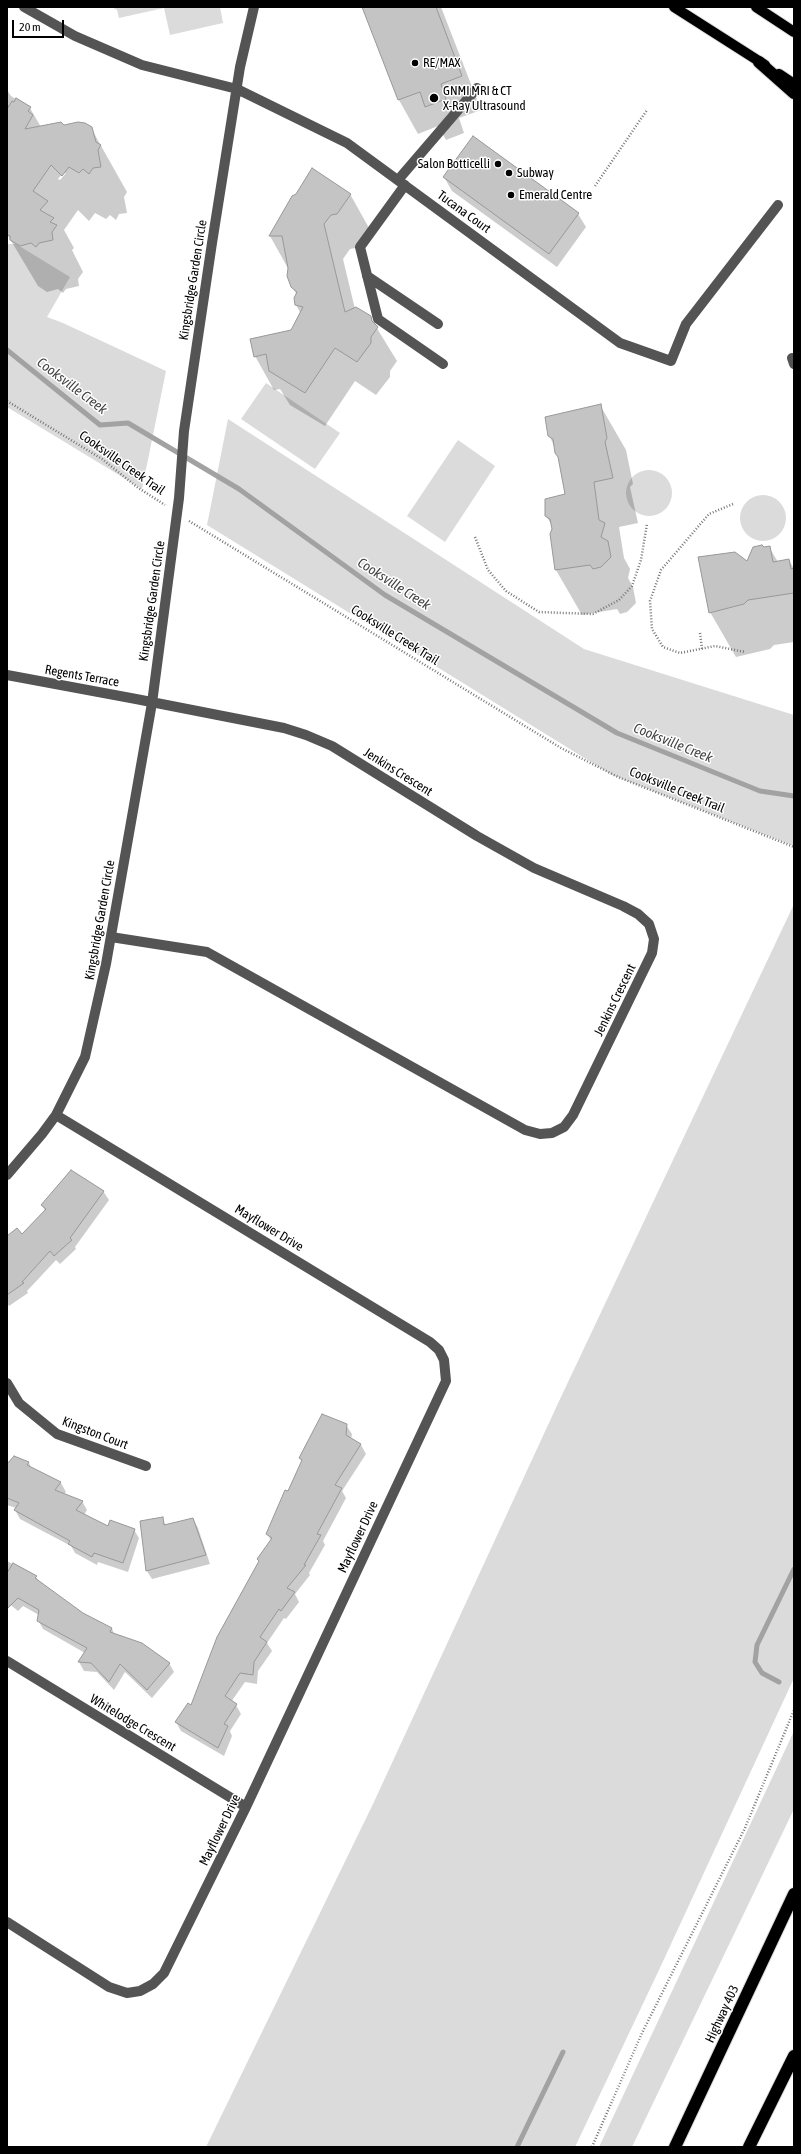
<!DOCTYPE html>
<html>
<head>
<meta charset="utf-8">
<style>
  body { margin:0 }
  #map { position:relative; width:801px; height:2154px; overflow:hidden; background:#fff; font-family:"Asap Condensed",sans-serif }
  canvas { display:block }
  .frame { position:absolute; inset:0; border:8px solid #000; pointer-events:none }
  .scale { position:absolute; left:12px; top:20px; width:52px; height:18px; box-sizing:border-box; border:2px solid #000; border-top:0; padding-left:5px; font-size:12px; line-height:14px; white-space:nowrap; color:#000; -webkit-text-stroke:3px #fff; paint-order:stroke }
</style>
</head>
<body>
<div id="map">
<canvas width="801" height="2154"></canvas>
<div class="frame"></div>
<div class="scale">20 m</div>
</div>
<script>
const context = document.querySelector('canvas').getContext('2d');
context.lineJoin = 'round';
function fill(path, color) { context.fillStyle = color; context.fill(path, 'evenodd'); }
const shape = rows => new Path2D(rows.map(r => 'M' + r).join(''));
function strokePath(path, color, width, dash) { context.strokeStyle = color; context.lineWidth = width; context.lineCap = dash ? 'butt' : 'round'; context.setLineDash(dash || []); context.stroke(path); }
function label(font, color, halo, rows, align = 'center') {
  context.font = font + ' "Asap Condensed",sans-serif'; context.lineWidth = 3; context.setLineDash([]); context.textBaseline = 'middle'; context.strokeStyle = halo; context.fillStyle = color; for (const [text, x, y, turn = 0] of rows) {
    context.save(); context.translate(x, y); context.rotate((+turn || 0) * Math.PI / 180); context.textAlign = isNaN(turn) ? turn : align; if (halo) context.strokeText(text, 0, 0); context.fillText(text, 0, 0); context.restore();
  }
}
const green = shape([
  [112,7,220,7,223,23,170,35,164,8,119,18,117,10],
  [7,244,16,244,70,277,47,317,63,323,166,371,142,489,7,407],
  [266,383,340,433,315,469,241,419],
  [228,419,584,649,794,715,794,846,612,775,207,525],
  [458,440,495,466,445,542,407,516],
  '626 493a23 23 0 1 1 46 0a23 23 0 1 1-46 0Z',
  '740 518a23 23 0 1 1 46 0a23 23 0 1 1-46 0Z',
  [794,904,794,1678,659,1970,575,2147,206,2147,373,1804,560,1399],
  [794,1731,794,1809,632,2147,599,2147]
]);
const shadow = shape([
  [363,7,441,7,481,110,459,118,464,133,446,140,438,126,418,134,399,100],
  [7,90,11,96,30,108,41,127,64,126,91,128,127,192,124,197,127,213,119,214,116,220,110,215,106,219,95,213,89,221,78,210,64,230,74,248,72,250,83,272,78,279,79,286,66,289,63,293,58,289,47,292,38,286,7,234],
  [63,173,66,173,60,180,58,179],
  [444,177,578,214,586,227,557,267,452,191],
  [350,194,369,228,356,248,350,249,343,259,355,309,370,317,397,361,390,371,390,377,376,395,355,381,325,426,290,405,280,389,274,390,255,356,292,331,301,314,296,305,297,295,292,287,289,270,270,236,293,197],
  [600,405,626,450,633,484,630,487,638,523,619,527,624,558,630,569,628,578,633,587,636,603,627,612,620,614,617,609,582,615,556,570,553,527,546,516,566,494,560,459,549,435],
  [769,547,778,562,789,560,794,569,794,642,774,645,770,649,736,657,710,612,747,562,764,548],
  [103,1191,109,1200,75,1247,76,1249,60,1264,56,1260,27,1291,28,1293,9,1306,7,1303,7,1238,22,1235,45,1211,42,1205],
  [346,1425,352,1434,351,1439,361,1445,366,1454,342,1491,346,1498,323,1541,325,1545,309,1573,310,1575,295,1594,299,1602,286,1619,284,1618,267,1643,272,1651,258,1671,257,1684,245,1682,231,1702,236,1705,241,1714,230,1731,232,1736,224,1756,181,1731,176,1722,191,1706,271,1541,267,1533,302,1462,300,1458],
  [14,1457,29,1463,32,1469,61,1483,66,1492,64,1494,82,1501,87,1510,84,1515,109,1527,134,1530,139,1538,128,1572,98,1562,97,1565,75,1553,71,1546,20,1519,15,1510,16,1508,7,1505,7,1465],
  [162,1518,166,1526,193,1519,198,1528,210,1564,152,1579,147,1571],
  [7,1561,36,1577,40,1583,83,1614,112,1629,115,1635,169,1663,174,1672,152,1698,125,1672,114,1690,97,1672,84,1671,79,1662,85,1653,43,1629,38,1620,39,1615,23,1606,18,1611,7,1602]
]);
const stream = shape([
  [7,350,100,425,128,423,239,489,385,595,617,733,760,791,794,796],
  [779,1682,762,1673,755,1662,757,1645,794,1569],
  [517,2147,563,2052]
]);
const building = shape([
  [362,7,436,7,462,76,441,84,446,99,425,107,420,92,398,100,362,7],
  [16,98,31,107,28,111,33,115,25,129,61,122,64,125,78,122,85,123,92,127,96,142,101,145,98,150,101,167,93,168,89,174,83,169,79,173,69,167,62,176,51,165,33,191,48,201,40,210,54,218,50,222,57,225,52,232,53,240,39,243,36,247,31,243,20,246,10,240,10,236,7,235,7,109,12,101,14,102,16,98],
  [473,136,579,213,549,254,443,177,473,136],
  [312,168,351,194,337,214,331,215,324,224,345,312,356,307,371,316,372,321,378,327,371,337,371,343,357,362,335,348,305,393,269,371,266,354,254,357,250,339,291,330,303,307,295,305,294,298,297,292,291,287,287,276,288,268,282,236,269,236,292,196,296,194,312,168],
  [601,404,607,438,605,442,613,478,594,482,599,520,605,523,601,537,608,541,611,557,601,567,593,569,590,565,555,570,550,534,552,529,550,519,545,516,545,499,565,494,558,457,555,453,553,439,548,436,545,417,601,404],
  [762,545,764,547,770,546,773,562,789,559,791,569,794,568,794,593,748,600,744,604,709,613,698,557,735,552,747,561,753,547,762,545],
  [71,1170,104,1191,70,1238,72,1240,54,1256,50,1251,22,1282,24,1283,7,1295,7,1236,17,1228,22,1234,46,1209,41,1205,71,1170],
  [322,1414,347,1424,346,1435,361,1444,335,1485,342,1488,317,1534,321,1535,304,1565,306,1565,287,1588,295,1592,281,1611,279,1609,260,1637,267,1642,254,1662,253,1675,240,1673,225,1696,237,1704,224,1724,228,1726,218,1748,175,1722,188,1703,191,1705,217,1637,259,1561,257,1559,272,1538,266,1534,285,1490,288,1491,302,1460,299,1458,322,1414],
  [14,1456,29,1462,27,1465,61,1482,55,1490,83,1501,76,1510,108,1526,110,1520,135,1529,123,1563,94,1553,92,1557,68,1544,70,1541,14,1510,19,1503,7,1498,7,1464,14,1456],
  [163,1517,164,1525,193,1518,206,1555,146,1571,140,1521,163,1517],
  [13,1563,37,1576,35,1578,83,1613,112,1628,110,1632,142,1643,170,1663,147,1690,120,1664,109,1682,91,1663,78,1662,87,1648,37,1621,39,1610,18,1598,7,1609,7,1573,13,1563]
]);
const path = shape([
  [595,186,647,110],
  [7,401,102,459,137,487,165,505],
  [733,504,709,514,661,570,650,601,652,629,663,647,680,653,715,646,745,652],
  [189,521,561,748,618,777,794,847],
  [475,537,488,570,506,591,539,612,593,614,619,600,632,586,641,560,647,524],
  [700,633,702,649],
  [592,2147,642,2033,745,1828,794,1710]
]);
const minor = shape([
  [24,7,75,36,142,65,237,89,347,143,620,343,671,361,686,324,778,205],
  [398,180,477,88],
  [405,185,360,247,378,319,443,364],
  [367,276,438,324],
  [792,358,794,364],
  [7,675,136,699,284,728,306,735,332,746,477,836,534,868,623,906,638,914,649,924,654,939,652,953,573,1115,564,1127,552,1133,540,1134,525,1130,207,952,111,937],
  [7,1175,42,1134,56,1115,85,1057,106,964,152,703,179,498,184,431,212,243,240,67,254,7],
  [7,1383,19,1403,57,1434,146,1466],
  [7,1661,246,1807],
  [7,1922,109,1987,127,1993,140,1991,153,1984,164,1973,246,1807,446,1381,444,1360,439,1350,430,1342,56,1115]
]);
const major = shape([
  [674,7,765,65],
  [756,7,794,32],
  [779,74,794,84]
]);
const highway = shape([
  [759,62,794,93],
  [675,2147,794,1894],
  [749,2147,794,2056]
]);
const markers = [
  [415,63,4,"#000"],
  [434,98,5,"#000"],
  [498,164,4,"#000"],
  [509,173,4,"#000"],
  [511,195,4,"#000"]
];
const poiNames = [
  ["RE/MAX",423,63],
  ["GNMI MRI & CT",443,91],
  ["X-Ray Ultrasound",443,106],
  ["Salon Botticelli",490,164,"right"],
  ["Subway",517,173],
  ["Emerald Centre",519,195]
];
const streetNames = [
  ["Tucana Court",464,212,36],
  ["Kingsbridge Garden Circle",193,280,-81],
  ["Cooksville Creek Trail",122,463,35],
  ["Kingsbridge Garden Circle",152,601,-82],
  ["Cooksville Creek Trail",395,635,32],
  ["Regents Terrace",82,676,10],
  ["Jenkins Crescent",398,772,32],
  ["Cooksville Creek Trail",677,790,22],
  ["Kingsbridge Garden Circle",100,920,-80],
  ["Jenkins Crescent",615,1000,-64],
  ["Mayflower Drive",269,1228,31],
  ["Kingston Court",95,1433,21],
  ["Mayflower Drive",358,1537,-65],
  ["Whitelodge Crescent",133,1723,31],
  ["Mayflower Drive",220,1830,-64],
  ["Highway 403",722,2014,-65]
];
const waterNames = [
  ["Cooksville Creek",72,386,37],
  ["Cooksville Creek",394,584,33],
  ["Cooksville Creek",673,743,22]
];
fill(green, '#dbdbdb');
fill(shadow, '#0003');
strokePath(stream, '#a2a2a2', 5);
fill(building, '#c4c4c4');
strokePath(building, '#989898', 1);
strokePath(major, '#dbdbdb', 12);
strokePath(highway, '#dbdbdb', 14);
strokePath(path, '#767676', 2.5, [1, 2]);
strokePath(minor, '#545454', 10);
strokePath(major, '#000', 10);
strokePath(highway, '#000', 12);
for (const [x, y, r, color] of markers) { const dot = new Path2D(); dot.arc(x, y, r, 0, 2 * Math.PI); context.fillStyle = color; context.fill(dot); strokePath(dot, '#fff', 1.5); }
label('13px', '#000', '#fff', poiNames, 'left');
label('13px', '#000', '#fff', streetNames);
label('italic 14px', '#434343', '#fff', waterNames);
</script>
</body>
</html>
